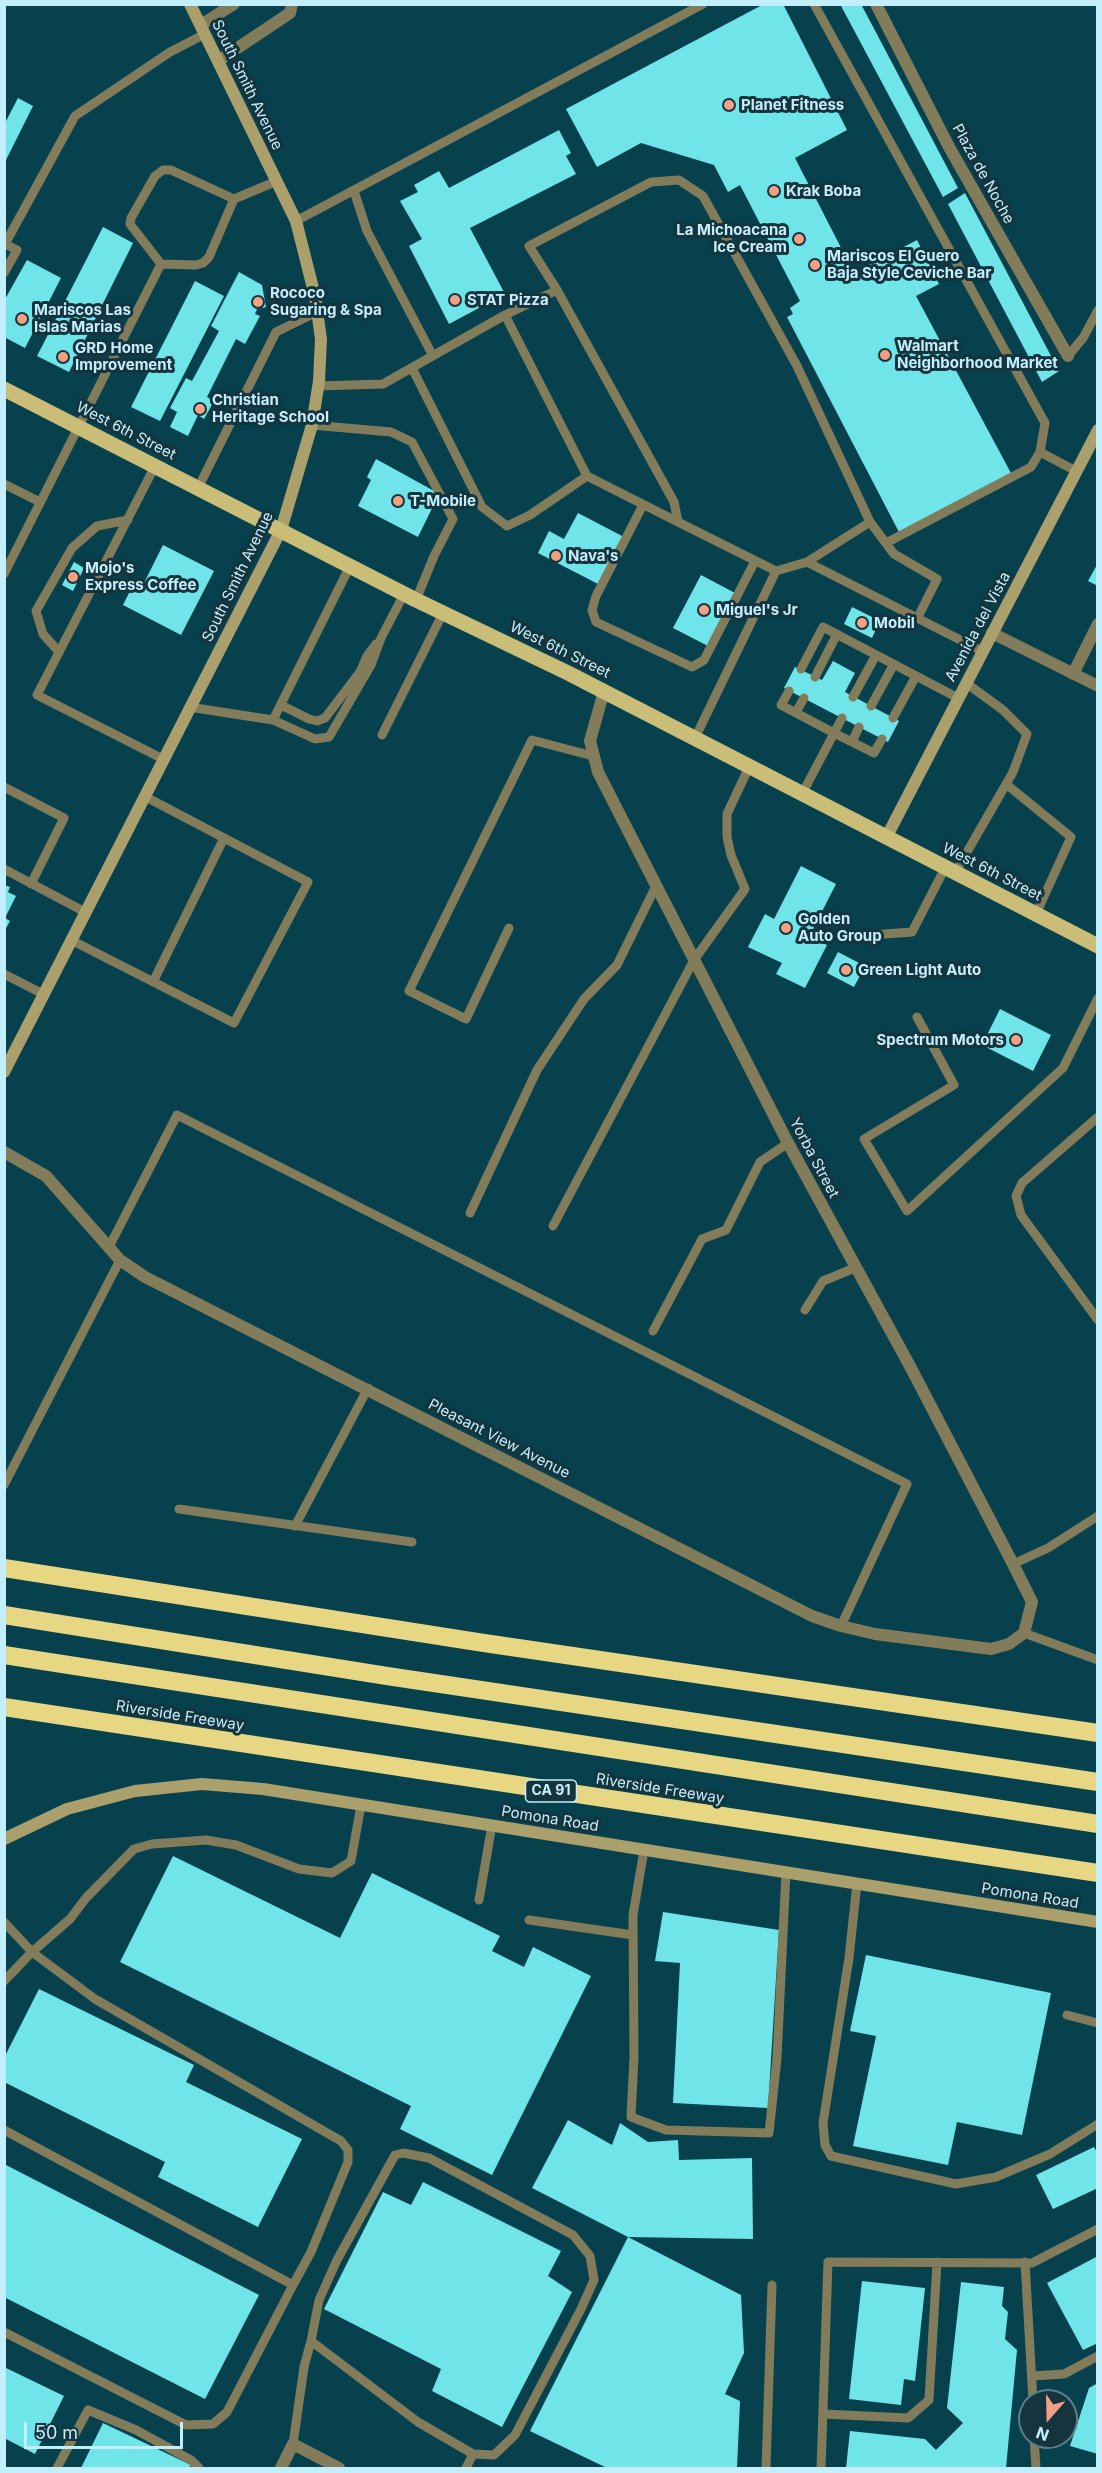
<!DOCTYPE html>
<html>
<head>
<meta charset="utf-8">
<style>
  body { margin:0 }
  #map { position:relative; width:1102px; height:2473px; overflow:hidden; background:#07414e; font-family:Inter,sans-serif }
  canvas { display:block }
  .frame { position:absolute; inset:0; border:6px solid #c3effc; pointer-events:none }
  .north { position:absolute; left:1018px; top:2389px; width:60px; height:60px; box-sizing:border-box; background:#15343d; border:2px solid #5b7f89; border-radius:50%; rotate:200deg; font-size:16px; font-weight:700; line-height:24px; text-align:center; color:#c3effc }
  .north::after { content:''; display:block; margin:auto; width:21px; height:27px; background:#f39f84; clip-path:polygon(50% 0,100% 100%,50% 72%,0 100%) }
  .scale { position:absolute; left:24px; top:2422px; width:159px; height:27px; box-sizing:border-box; border:3px solid #c3effc; border-top:0; padding-left:8px; font-size:18px; line-height:21px; white-space:nowrap; color:#c3effc; -webkit-text-stroke:4px #15343d; paint-order:stroke }
</style>
</head>
<body>
<div id="map">
<canvas width="1102" height="2473"></canvas>
<div class="frame"></div>
<div class="north">N</div>
<div class="scale">50 m</div>
</div>
<script>
const context = document.querySelector('canvas').getContext('2d');
context.lineJoin = 'round';
function fill(path, color) { context.fillStyle = color; context.fill(path, 'evenodd'); }
const shape = rows => new Path2D(rows.map(r => 'M' + r).join(''));
function strokePath(path, color, width, dash) { context.strokeStyle = color; context.lineWidth = width; context.lineCap = dash ? 'butt' : 'round'; context.setLineDash(dash || []); context.stroke(path); }
function label(font, color, halo, rows, align = 'center') {
  context.font = font + ' Inter,sans-serif'; context.lineWidth = 6; context.setLineDash([]); context.textBaseline = 'middle'; context.strokeStyle = halo; context.fillStyle = color; for (const [text, x, y, turn = 0] of rows) {
    context.save(); context.translate(x, y); context.rotate((+turn || 0) * Math.PI / 180); context.textAlign = isNaN(turn) ? turn : align; if (halo) context.strokeText(text, 0, 0); context.fillText(text, 0, 0); context.restore();
  }
}
const building = shape([
  [764,4,783,4,847,130,795,158,854,273,917,240,939,284,916,296,1012,475,900,534,787,317,793,314,790,308,800,301,740,185,728,192,714,165,641,143,597,167,566,109],
  [840,4,861,4,958,188,943,197],
  [18,98,33,106,4,164,4,125],
  [559,130,571,153,566,156,576,174,470,228,505,294,449,324,409,246,422,239,400,201,418,192,414,185,439,171,449,188],
  [965,193,1059,371,1042,382,948,204],
  [103,227,133,243,69,372,37,356],
  [27,260,61,278,25,348,4,337,4,301],
  [239,272,262,285,266,307,257,309,255,314,260,316,245,344,236,339,207,397,214,401,204,419,198,415,188,436,170,427,177,412,170,408,186,378,192,381,219,331,211,326],
  [195,281,224,296,160,421,131,407],
  [376,459,436,492,434,495,438,496,418,537,358,506,371,480,367,477],
  [578,513,624,537,600,585,538,553,549,531,564,539],
  [163,545,214,571,181,635,123,605,135,581,143,585],
  [74,562,84,568,73,591,62,585],
  [1098,563,1098,586,1088,581],
  [701,575,735,593,708,646,673,628],
  [852,607,880,621,872,638,844,624],
  [833,661,855,673,845,692,899,721,888,742,784,688,795,667,822,680],
  [801,866,836,884,809,937,827,945,805,988,776,974,782,963,748,947,765,914,774,919],
  [4,885,10,887,8,892,16,896,5,918,10,921,4,932],
  [838,952,865,966,854,987,827,973],
  [1000,1009,1051,1035,1033,1071,982,1045],
  [173,1856,340,1938,372,1873,500,1936,492,1951,524,1967,533,1947,591,1976,492,2175,400,2129,411,2106,120,1962],
  [663,1912,779,1930,768,2108,673,2103,680,1963,655,1961],
  [866,1955,1051,1993,1022,2135,957,2122,948,2165,853,2146,876,2036,850,2031],
  [39,1989,194,2065,186,2082,302,2139,258,2227,158,2177,165,2162,4,2082,4,2058],
  [568,2120,612,2145,620,2123,648,2142,678,2140,679,2160,752,2158,753,2239,628,2237,741,2295,744,2353,725,2394,740,2401,737,2468,607,2468,530,2431,628,2237,532,2188],
  [1094,2147,1098,2154,1098,2188,1053,2209,1036,2175],
  [4,2164,259,2295,205,2399,4,2297],
  [423,2182,561,2251,548,2276,572,2292,502,2427,432,2391,441,2369,324,2309,383,2192,411,2205],
  [1098,2256,1098,2343,1083,2350,1047,2283],
  [862,2281,925,2288,915,2381,904,2379,901,2405,849,2399],
  [961,2282,1004,2287,1002,2306,1008,2312,1005,2339,1017,2350,1006,2468,846,2468,850,2431,925,2439,936,2450,963,2423,947,2408],
  [4,2367,64,2396,35,2454,4,2438],
  [1098,2383,1098,2454,1070,2446,1089,2388],
  [103,2423,191,2465,189,2468,81,2468]
]);
const lane = shape([
  [814,4,1045,423,1040,452,1076,471],
  [354,191,367,231,433,356],
  [296,221,703,4],
  [161,264,130,224,131,218,155,176,163,170,171,170,234,199],
  [4,273,17,250,5,244,75,116,170,52,205,34],
  [557,290,529,246,651,182,679,180,703,196,797,366,870,522,894,554,937,579,918,617],
  [505,315,587,476,678,522],
  [1068,356,1083,338,1098,310],
  [412,368,482,507,507,526,530,515,587,476],
  [318,386,383,384,505,315,557,290,674,502,678,522,776,571,695,738],
  [312,425,391,432,412,442,453,519,434,556,416,600],
  [155,466,37,695,163,759],
  [4,484,40,502],
  [198,488,276,332,317,312],
  [643,505,596,596,592,610,596,622,692,667,704,660,755,561],
  [886,543,1031,467,1040,452],
  [807,562,870,522],
  [776,571,807,562,982,651],
  [4,574,161,264,196,265,203,263,209,257,234,199,277,181],
  [59,652,43,634,36,611,72,548,97,526,128,520],
  [801,669,823,627,958,698],
  [815,677,837,634],
  [789,691,781,705,834,733,874,753,882,739],
  [853,697,876,655],
  [281,705,309,719,317,721,325,718,360,672,367,656,376,644],
  [871,706,894,664],
  [189,707,273,720,350,566],
  [796,712,804,698],
  [893,718,916,676],
  [273,720,315,739,329,737,371,665,381,638,404,594],
  [382,735,443,613],
  [852,742,859,727],
  [1006,784,1071,837,1036,914],
  [4,787,64,818,31,884],
  [802,794,842,718],
  [4,869,85,912],
  [955,873,1013,772,1027,734,1003,710,966,683],
  [509,928,466,1019,409,991,532,740,593,756],
  [858,936,912,932,945,868],
  [71,940,234,1023,308,882,144,796],
  [4,974,43,994],
  [153,982,224,838],
  [917,1017,954,1085,864,1139,907,1211,1063,1068,1098,998],
  [1098,1117,1022,1183,1016,1196,1021,1215,1098,1320],
  [470,1213,537,1070,584,999,617,965,655,888],
  [553,1226,694,960,745,889,731,855,727,837,727,814,749,767],
  [109,1247,177,1115,907,1484,841,1626],
  [805,1310,823,1281,857,1267],
  [653,1331,702,1239,726,1230,760,1162,788,1143],
  [4,1485,120,1260],
  [179,1509,412,1542],
  [295,1526,368,1388],
  [1013,1564,1048,1548,1098,1516],
  [1024,1633,1098,1660],
  [644,1850,633,1915,634,2057,631,2117,666,2130,769,2133,777,2058,786,1872],
  [857,1883,849,1958,823,2123,825,2145,831,2156,956,2184,996,2177,1050,2154,1098,2124],
  [479,1900,492,1825],
  [529,1920,633,1935],
  [4,1922,32,1952,4,1981],
  [1067,2015,1098,2023],
  [4,2130,293,2285,227,2412,213,2424,186,2425,4,2332],
  [1025,2262,1033,2401],
  [293,2285,311,2252,348,2162,348,2150,341,2141,95,1999,32,1952,70,1919,86,1898,134,1849,152,1844,206,1840,236,1845,299,1869,332,1873,351,1861,361,1805],
  [311,2341,319,2300,337,2260,395,2155,403,2153,429,2158,573,2235,590,2256,594,2280,581,2309,515,2435,494,2455,473,2454],
  [1032,2376,1064,2374,1098,2356],
  [823,2414,908,2418,929,2400,937,2262],
  [1034,2437,1036,2468],
  [293,2444,304,2367,311,2341,418,2422,473,2454,466,2468],
  [57,2468,88,2410,136,2430,191,2460,199,2468],
  [766,2468,772,2285],
  [821,2468,828,2262,1032,2263,1098,2229]
]);
const street = shape([
  [876,4,949,147,1068,356],
  [201,25,234,4],
  [218,61,290,13,292,4],
  [992,633,1098,686],
  [1073,674,1098,624],
  [4,1152,46,1176,120,1260,145,1277,812,1616,841,1626,875,1634,991,1649,1009,1644,1024,1633,1032,1602,1013,1564,911,1368,788,1143,598,772,590,741,604,691],
  [281,2468,293,2444,339,2468]
]);
const secondary = shape([
  [886,838,1098,430],
  [4,1072,281,530,312,425,319,381,321,339,315,296,296,221,190,4],
  [4,1839,67,1809,135,1791,202,1784,263,1789,1098,1922]
]);
const primary = shape([
  [4,389,416,600,568,673,1098,946]
]);
const highway = shape([
  [4,1568,484,1643,1098,1733],
  [4,1615,387,1676,1098,1782],
  [4,1655,1098,1824],
  [4,1707,1098,1873]
]);
const markers = [
  [729,105,6,"#f39f84"],
  [774,191,6,"#f39f84"],
  [799,239,6,"#f39f84"],
  [815,265,6,"#f39f84"],
  [455,300,6,"#f39f84"],
  [258,302,6,"#f39f84"],
  [22,319,6,"#f39f84"],
  [885,355,6,"#f39f84"],
  [63,357,6,"#f39f84"],
  [200,409,6,"#f39f84"],
  [398,501,6,"#f39f84"],
  [556,556,6,"#f39f84"],
  [73,577,6,"#f39f84"],
  [704,610,6,"#f39f84"],
  [862,623,6,"#f39f84"],
  [786,928,6,"#f39f84"],
  [846,970,6,"#f39f84"],
  [1016,1040,6,"#f39f84"]
];
const shields = [
  [551,1791,51]
];
const shieldNames = [
  ["CA 91",551,1791]
];
const streetNames = [
  ["South Smith Avenue",247,85,64],
  ["Plaza de Noche",983,174,61],
  ["West 6th Street",126,431,27],
  ["South Smith Avenue",238,577,-64],
  ["Avenida del Vista",978,627,-62],
  ["West 6th Street",560,650,26],
  ["West 6th Street",992,872,27],
  ["Yorba Street",814,1158,62],
  ["Pleasant View Avenue",499,1439,27],
  ["Riverside Freeway",180,1716,9],
  ["Riverside Freeway",660,1789,9],
  ["Pomona Road",550,1819,9],
  ["Pomona Road",1030,1896,9]
];
const poiNames = [
  ["Planet Fitness",741,105],
  ["Krak Boba",786,191],
  ["La Michoacana",787,230,"right"],
  ["Ice Cream",787,247,"right"],
  ["Mariscos El Guero",827,256],
  ["Baja Style Ceviche Bar",827,273],
  ["Rococo",270,293],
  ["Sugaring & Spa",270,310],
  ["STAT Pizza",467,300],
  ["Mariscos Las",34,310],
  ["Islas Marias",34,327],
  ["Walmart",897,346],
  ["Neighborhood Market",897,363],
  ["GRD Home",75,348],
  ["Improvement",75,365],
  ["Christian",212,400],
  ["Heritage School",212,417],
  ["T-Mobile",410,501],
  ["Nava's",568,556],
  ["Mojo's",85,568],
  ["Express Coffee",85,585],
  ["Miguel's Jr",716,610],
  ["Mobil",874,623],
  ["Golden",798,919],
  ["Auto Group",798,936],
  ["Green Light Auto",858,970],
  ["Spectrum Motors",1004,1040,"right"]
];
fill(building, '#70e5e9');
strokePath(lane, '#827c5b', 9);
strokePath(street, '#827c5b', 12);
strokePath(secondary, '#aba06c', 12);
strokePath(primary, '#cabd78', 15);
strokePath(highway, '#e7d682', 18);
for (const [x, y, r, color] of markers) { const dot = new Path2D(); dot.arc(x, y, r, 0, 2 * Math.PI); context.fillStyle = color; context.fill(dot); strokePath(dot, '#15343d', 2); }
for (const [x, y, w] of shields) { const box = new Path2D(); box.roundRect(x - w / 2, y - 11, w, 22, 4.5); context.fillStyle = '#15343d'; context.fill(box); strokePath(box, '#c3effc', 1.5); }
label('bold 14px', '#c3effc', null, shieldNames);
label('15px', '#c3effc', '#15343d', streetNames);
label('bold 15px', '#c3effc', '#15343d', poiNames, 'left');
</script>
</body>
</html>
